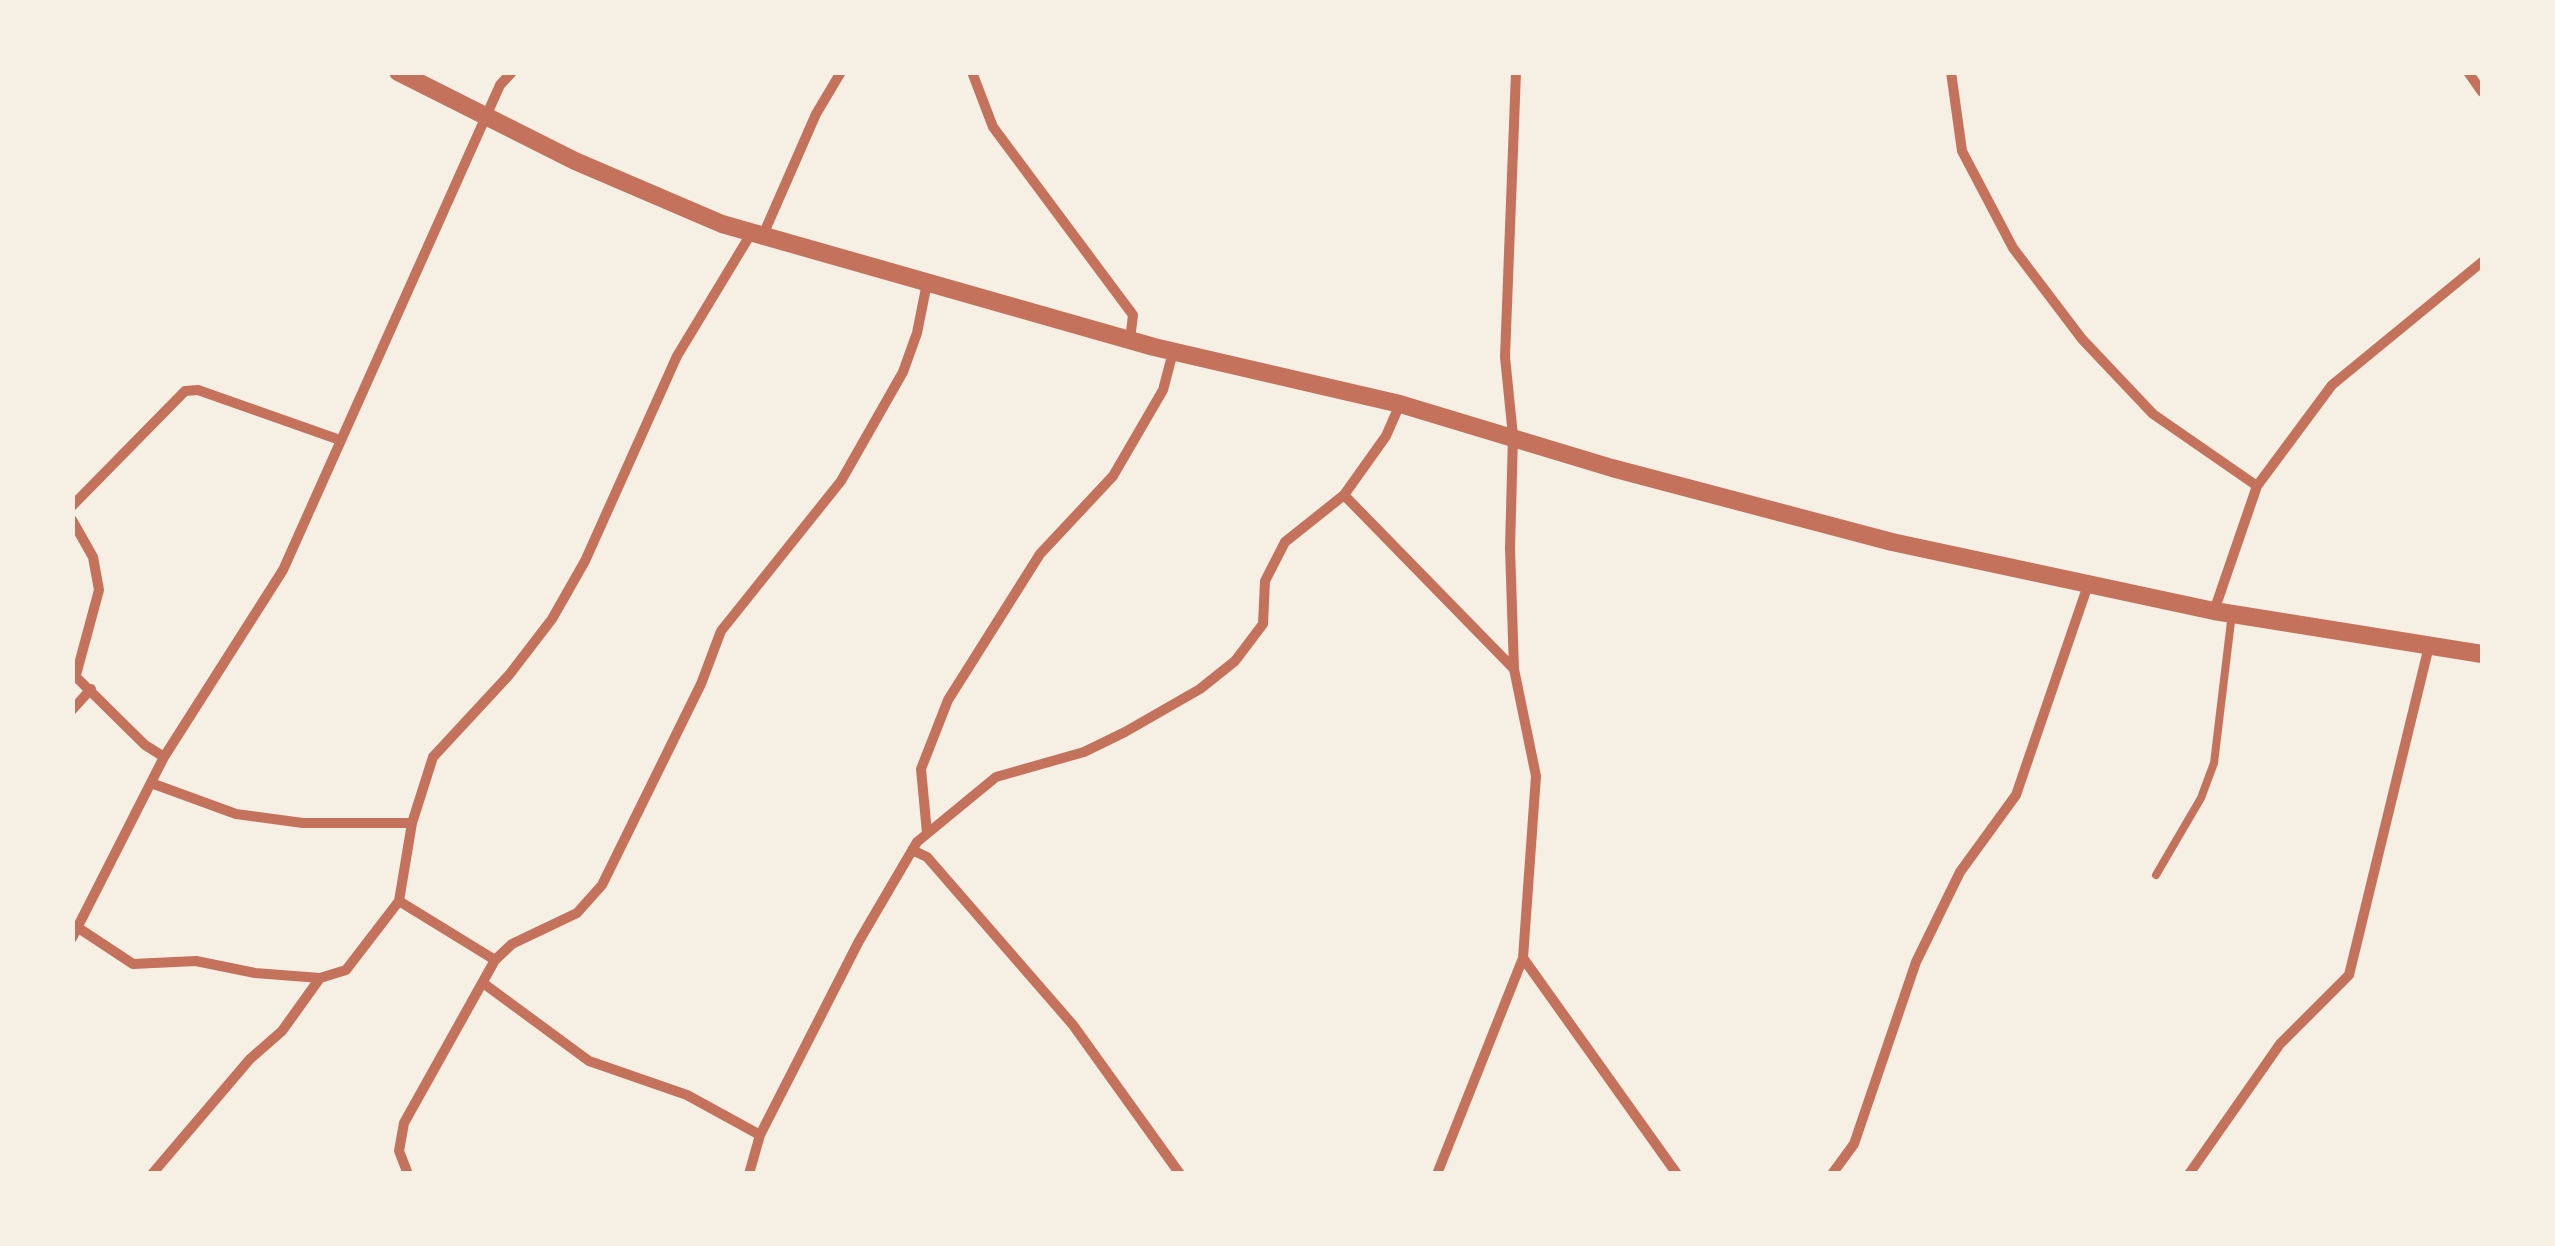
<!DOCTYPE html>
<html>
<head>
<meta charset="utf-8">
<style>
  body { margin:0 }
  #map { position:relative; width:2555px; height:1246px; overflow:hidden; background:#f6efe4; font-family:"Alegreya Sans",sans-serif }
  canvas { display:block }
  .frame { position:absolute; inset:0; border:75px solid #f6efe4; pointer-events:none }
</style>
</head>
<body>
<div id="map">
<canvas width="2555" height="1246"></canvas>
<div class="frame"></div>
</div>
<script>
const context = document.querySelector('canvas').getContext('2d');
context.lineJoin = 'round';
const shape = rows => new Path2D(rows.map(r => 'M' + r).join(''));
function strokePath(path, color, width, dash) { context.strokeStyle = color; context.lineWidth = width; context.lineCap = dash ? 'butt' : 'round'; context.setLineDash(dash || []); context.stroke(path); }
const service = shape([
  [2156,875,2201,798,2214,763,2232,613]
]);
const minor = shape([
  [972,72,993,127,1133,315,1130,340],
  [1516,72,1505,357,1513,436,1510,548,1514,669,1536,776,1523,958,1677,1174],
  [1951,72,1962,151,2013,248,2082,339,2153,414,2257,486],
  [2468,72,2482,92],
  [763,235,816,114,841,72],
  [1344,495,1514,669],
  [72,506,185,391,198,390,340,440],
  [72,520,93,557,99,590,76,675],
  [2214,611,2257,486,2332,385,2482,262],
  [73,674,145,745,164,757],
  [72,710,91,689],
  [151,783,236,814,303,823,412,823],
  [927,833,921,769,948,700,1040,554,1113,476,1163,390,1173,352],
  [912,850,927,857,1073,1025,1180,1174],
  [399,901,495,960,404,1123,399,1151,408,1174],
  [80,929,133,964,196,961,255,973,320,978],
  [72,938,164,757,283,570,500,85,512,72],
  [495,960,512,944,577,913,602,885,701,684,721,631,841,481,903,372,917,333,927,283],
  [483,983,589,1061,687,1095,760,1135],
  [152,1174,250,1059,282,1031,320,978,346,970,399,901,412,823,433,757,509,675,552,619,585,561,677,356,752,232],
  [749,1174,760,1135,859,941,917,842,996,777,1084,752,1125,732,1200,689,1235,661,1263,624,1265,581,1285,542,1344,495,1386,436,1400,404],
  [1437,1174,1523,958],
  [1832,1174,1854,1144,1916,962,1960,872,2016,795,2089,582],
  [2189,1174,2280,1044,2349,975,2429,646]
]);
const tertiary = shape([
  [398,72,575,161,722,224,1154,347,1400,404,1612,468,1892,542,2214,611,2482,654]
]);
strokePath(service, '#c5725c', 8);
strokePath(minor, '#c5725c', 10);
strokePath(tertiary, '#c5725c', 18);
</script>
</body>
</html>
